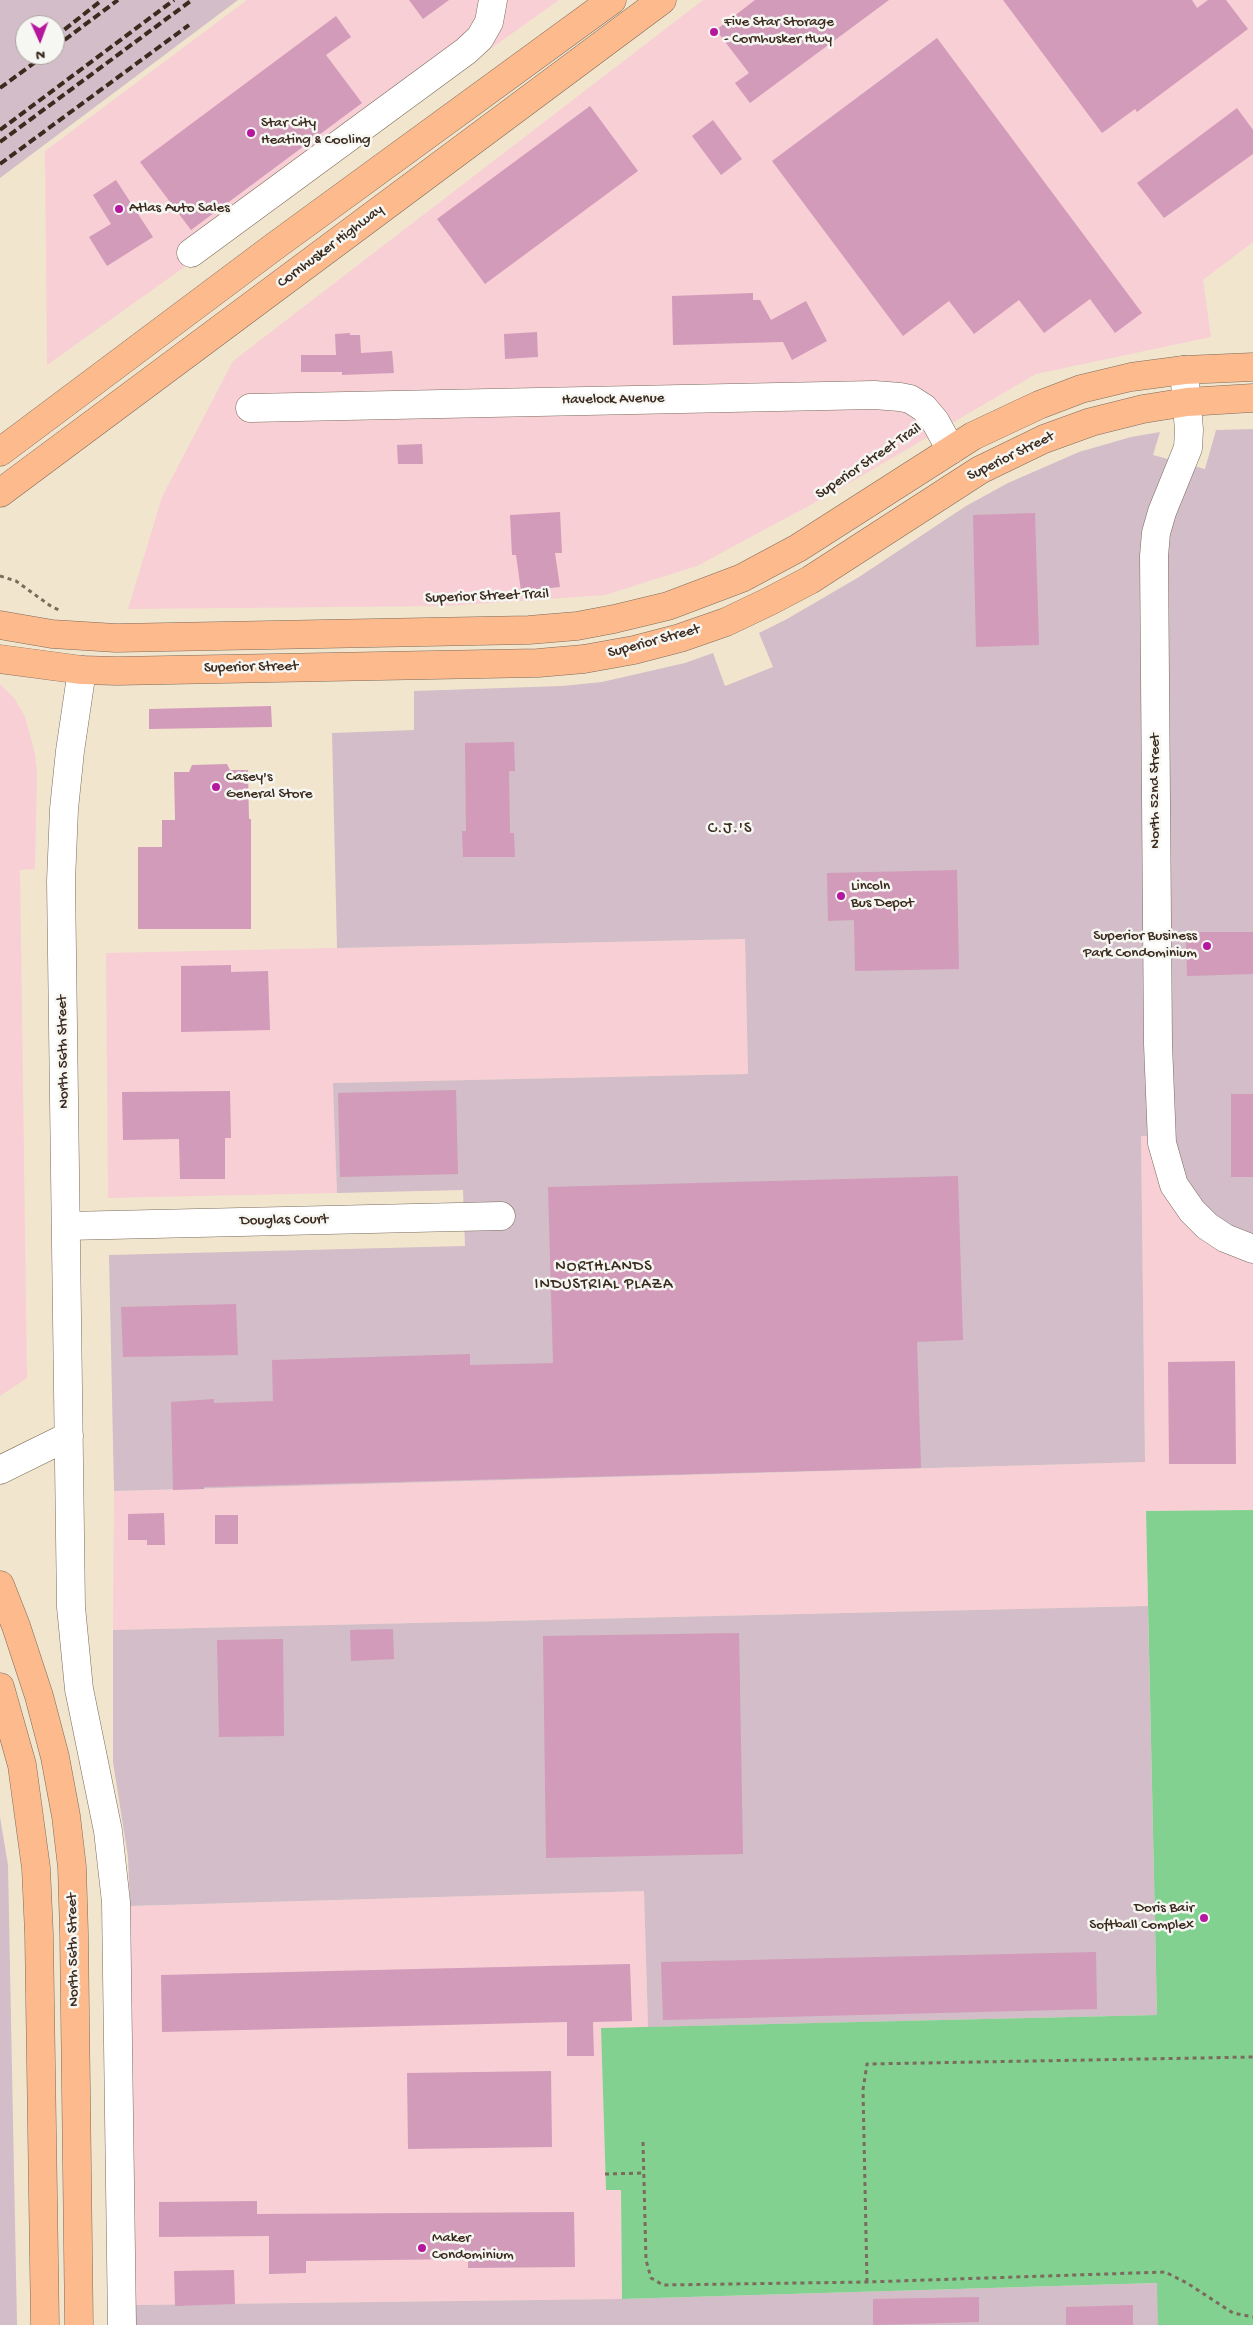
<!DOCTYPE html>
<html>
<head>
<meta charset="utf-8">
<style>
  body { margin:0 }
  #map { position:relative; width:1253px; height:2325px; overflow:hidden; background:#f2e5ce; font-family:"Gochi Hand",sans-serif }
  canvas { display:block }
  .north { position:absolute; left:15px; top:15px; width:50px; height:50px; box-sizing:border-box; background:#f6f6f2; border:1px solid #aba49d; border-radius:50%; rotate:178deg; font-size:14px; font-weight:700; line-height:20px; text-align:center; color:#3b2a1e }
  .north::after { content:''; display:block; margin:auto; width:18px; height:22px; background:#b5179e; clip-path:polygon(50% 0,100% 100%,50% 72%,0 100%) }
</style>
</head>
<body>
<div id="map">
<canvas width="1253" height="2325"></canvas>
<div class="north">N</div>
</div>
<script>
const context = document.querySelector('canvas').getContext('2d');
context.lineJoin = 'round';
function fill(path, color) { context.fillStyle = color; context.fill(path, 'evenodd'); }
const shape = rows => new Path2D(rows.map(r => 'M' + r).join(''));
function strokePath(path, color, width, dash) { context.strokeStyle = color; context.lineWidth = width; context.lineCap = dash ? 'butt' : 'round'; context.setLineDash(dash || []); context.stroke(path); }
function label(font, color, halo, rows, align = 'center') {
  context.font = font + ' "Gochi Hand",sans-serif'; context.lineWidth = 5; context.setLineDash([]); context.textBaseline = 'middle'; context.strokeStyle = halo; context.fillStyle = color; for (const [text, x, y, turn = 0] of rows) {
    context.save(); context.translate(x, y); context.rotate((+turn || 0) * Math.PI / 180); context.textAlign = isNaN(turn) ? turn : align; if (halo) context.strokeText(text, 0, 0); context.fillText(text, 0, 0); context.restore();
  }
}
const built = shape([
  [247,0,559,0,47,365,45,151],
  [703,0,1253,0,1253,242,1203,280,1211,337,1036,374,827,496,697,566,605,595,446,606,128,609,162,497,233,361],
  [0,684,15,699,25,717,35,754,37,774,35,869,20,870,27,1378,0,1396],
  [745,939,748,1074,334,1083,337,1193,108,1198,106,953],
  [1141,1136,1162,1136,1253,1249,1253,1510,1146,1511,1148,1606,113,1630,114,1491,1145,1462],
  [644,1891,648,2027,601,2028,606,2190,621,2190,622,2299,135,2305,130,1906]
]);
const industrial = shape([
  [0,0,238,0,0,178],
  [25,25,55,25,55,55,25,55],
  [1253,429,1253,1249,1207,1226,1162,1136,1141,1136,1145,1462,114,1491,109,1255,465,1246,463,1190,337,1193,333,1083,748,1074,745,939,337,948,332,733,414,730,414,691,562,686,602,682,685,663,713,653,725,686,773,667,759,633,787,619,859,577,966,506,1008,483,1079,452,1131,437,1160,432,1153,455,1205,469,1216,430],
  [1148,1606,1157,2015,648,2027,644,1891,130,1906,128,1857,113,1762,113,1630],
  [0,1817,8,1865,17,2325,0,2325],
  [1158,2283,1158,2325,136,2325,135,2305,622,2299]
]);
const green = shape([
  [1253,1510,1253,2325,1158,2325,1157,2283,622,2299,621,2190,606,2190,601,2028,1157,2015,1146,1511]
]);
const building = shape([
  [409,0,449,0,423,19],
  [755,0,889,0,750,103,735,83,749,73,716,30],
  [1003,0,1192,0,1197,8,1208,0,1226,0,1248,29,1137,112,1135,109,1102,133],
  [336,16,351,37,326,55,362,103,191,230,140,162],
  [937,38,1142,313,1115,333,1090,299,1044,333,1019,300,974,334,949,301,903,336,772,161],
  [590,106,638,171,485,284,437,219],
  [1237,108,1253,130,1253,154,1164,218,1137,183],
  [713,120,742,159,721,175,692,136],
  [116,180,153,237,107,266,89,237,111,224,93,195],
  [753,293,753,300,760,300,771,320,806,301,827,341,792,360,783,342,673,345,672,296],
  [537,332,538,357,505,359,504,334],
  [350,333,350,335,360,335,361,353,392,351,394,373,342,375,342,372,301,372,301,355,336,355,335,334],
  [422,444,423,464,398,464,397,445],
  [560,512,562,553,555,553,560,587,521,591,516,555,512,555,510,515],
  [1035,513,1039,645,976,647,973,515],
  [271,706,272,727,149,729,149,709],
  [514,742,515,771,509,771,510,833,514,833,515,857,463,857,462,831,466,831,465,743],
  [227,764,230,770,248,770,249,819,251,819,251,929,138,929,138,847,162,847,162,820,175,820,174,772,189,772,192,765],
  [957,870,959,969,855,971,854,920,828,921,827,873],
  [1186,932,1253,932,1253,974,1187,976],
  [231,965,231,972,268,971,270,1030,181,1032,181,966],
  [456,1090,458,1174,340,1177,338,1093],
  [230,1091,231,1138,225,1138,225,1179,180,1179,179,1139,123,1140,122,1092],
  [1231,1094,1253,1094,1253,1177,1231,1177],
  [958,1176,963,1340,917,1342,921,1468,204,1487,204,1489,173,1490,171,1402,214,1399,214,1403,273,1401,272,1360,470,1354,470,1365,553,1363,548,1187],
  [236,1304,238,1355,123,1357,121,1307],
  [1235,1361,1236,1464,1169,1464,1168,1362],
  [164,1513,165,1545,147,1545,147,1540,128,1540,128,1514],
  [215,1515,238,1515,238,1544,215,1544],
  [393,1629,394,1659,351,1661,350,1630],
  [739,1633,743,1854,546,1858,543,1636],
  [283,1639,284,1736,219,1737,217,1640],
  [1096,1952,1097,2009,663,2020,661,1962],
  [630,1964,632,2021,593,2022,594,2056,567,2056,567,2022,162,2032,161,1975],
  [551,2071,552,2147,408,2149,407,2073],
  [257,2201,257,2214,574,2212,575,2267,468,2268,468,2259,306,2261,306,2273,269,2274,269,2236,159,2237,159,2202],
  [234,2270,235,2304,175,2306,174,2271],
  [979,2297,979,2322,873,2325,873,2299],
  [1133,2305,1133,2325,1066,2325,1066,2307]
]);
const path = shape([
  [0,576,16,581,52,607,62,611],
  [643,2142,646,2260,651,2278,663,2285,867,2282,1165,2272,1187,2283,1233,2313,1253,2317],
  [605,2174,644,2173],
  [867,2282,863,2090,867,2064,1253,2057]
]);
const minor = shape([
  [191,253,466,51,480,38,489,22,493,0],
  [1184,370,1189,430,1188,448,1162,512,1156,533,1154,556,1158,1044,1162,1143,1174,1185,1192,1211,1207,1226,1225,1238,1253,1249],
  [250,408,874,395,900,397,910,399,924,408,935,421,951,450],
  [82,670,70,751,64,809,61,881,71,1607,79,1689,108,1831,116,1902,122,2325],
  [67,1226,501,1216],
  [0,1470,69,1436]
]);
const major = shape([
  [0,452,275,246,612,0],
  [0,493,662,0],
  [0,625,52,634,116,638,529,630,577,626,614,619,668,606,742,578,798,548,973,436,1039,405,1081,389,1131,377,1184,370,1253,367],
  [0,659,82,670,117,671,538,663,584,659,634,650,680,638,726,622,770,601,810,580,980,470,1044,439,1091,422,1143,409,1187,402,1253,398],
  [0,1585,16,1626,39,1696,55,1757,66,1816,72,1867,74,1933,79,2325],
  [0,1687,22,1765,36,1868,39,1934,45,2325]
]);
const rail = shape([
  [55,37,102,0],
  [55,47,118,0],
  [0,88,45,55],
  [0,130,174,0],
  [0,142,192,0],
  [0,164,189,25]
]);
const markers = [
  [714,32,5,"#b5179e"],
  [251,133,5,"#b5179e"],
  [119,209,5,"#b5179e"],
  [216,787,5,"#b5179e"],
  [841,896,5,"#b5179e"],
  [1207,946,5,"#b5179e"],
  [1204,1918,5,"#b5179e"],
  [422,2248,5,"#b5179e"]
];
const poiNames = [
  ["Five Star Storage",724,23],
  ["- Cornhusker Hwy",724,40],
  ["Star City",261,124],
  ["Heating & Cooling",261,141],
  ["Atlas Auto Sales",129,209],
  ["Casey's",226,778],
  ["General Store",226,795],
  ["Lincoln",851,887],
  ["Bus Depot",851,904],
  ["Superior Business",1197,937,"right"],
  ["Park Condominium",1197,954,"right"],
  ["Doris Bair",1194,1909,"right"],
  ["Softball Complex",1194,1926,"right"],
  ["Maker",432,2239],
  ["Condominium",432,2256]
];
const streetNames = [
  ["Cornhusker Highway",331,247,-37],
  ["Havelock Avenue",613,400,-1],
  ["Superior Street",1011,457,-26],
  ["Superior Street Trail",869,462,-34],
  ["Superior Street Trail",487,597,-2],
  ["Superior Street",654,642,-15],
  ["Superior Street",251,668,-1],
  ["North 52nd Street",1156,791,-90],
  ["North 56th Street",64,1052,-91],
  ["Douglas Court",284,1221,-1],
  ["North 56th Street",74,1950,-91]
];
const neighbourhoodNames = [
  ["C.J.'S",730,830],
  ["NORTHLANDS",604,1268],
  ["INDUSTRIAL PLAZA",604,1286]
];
fill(built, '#f7cfd5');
fill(industrial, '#d2bdc8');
fill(green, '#82d191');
fill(building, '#d29bb9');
strokePath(minor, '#7b6b5c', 29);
strokePath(major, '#7b6b5c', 29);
strokePath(path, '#7b6b5c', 3, [4, 4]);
strokePath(minor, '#fff', 28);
strokePath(major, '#fcba8d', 28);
strokePath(rail, '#3b2a1e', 4, [8, 4]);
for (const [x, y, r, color] of markers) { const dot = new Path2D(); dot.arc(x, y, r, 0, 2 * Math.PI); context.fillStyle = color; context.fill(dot); strokePath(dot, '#f6f6f2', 2); }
label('15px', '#3b2a1e', '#f6f6f2', poiNames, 'left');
label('15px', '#3b2a1e', '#f6f6f2', streetNames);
context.letterSpacing = '1px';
label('16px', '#3b2a1e', '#f6f6f2', neighbourhoodNames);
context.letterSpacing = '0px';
</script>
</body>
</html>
